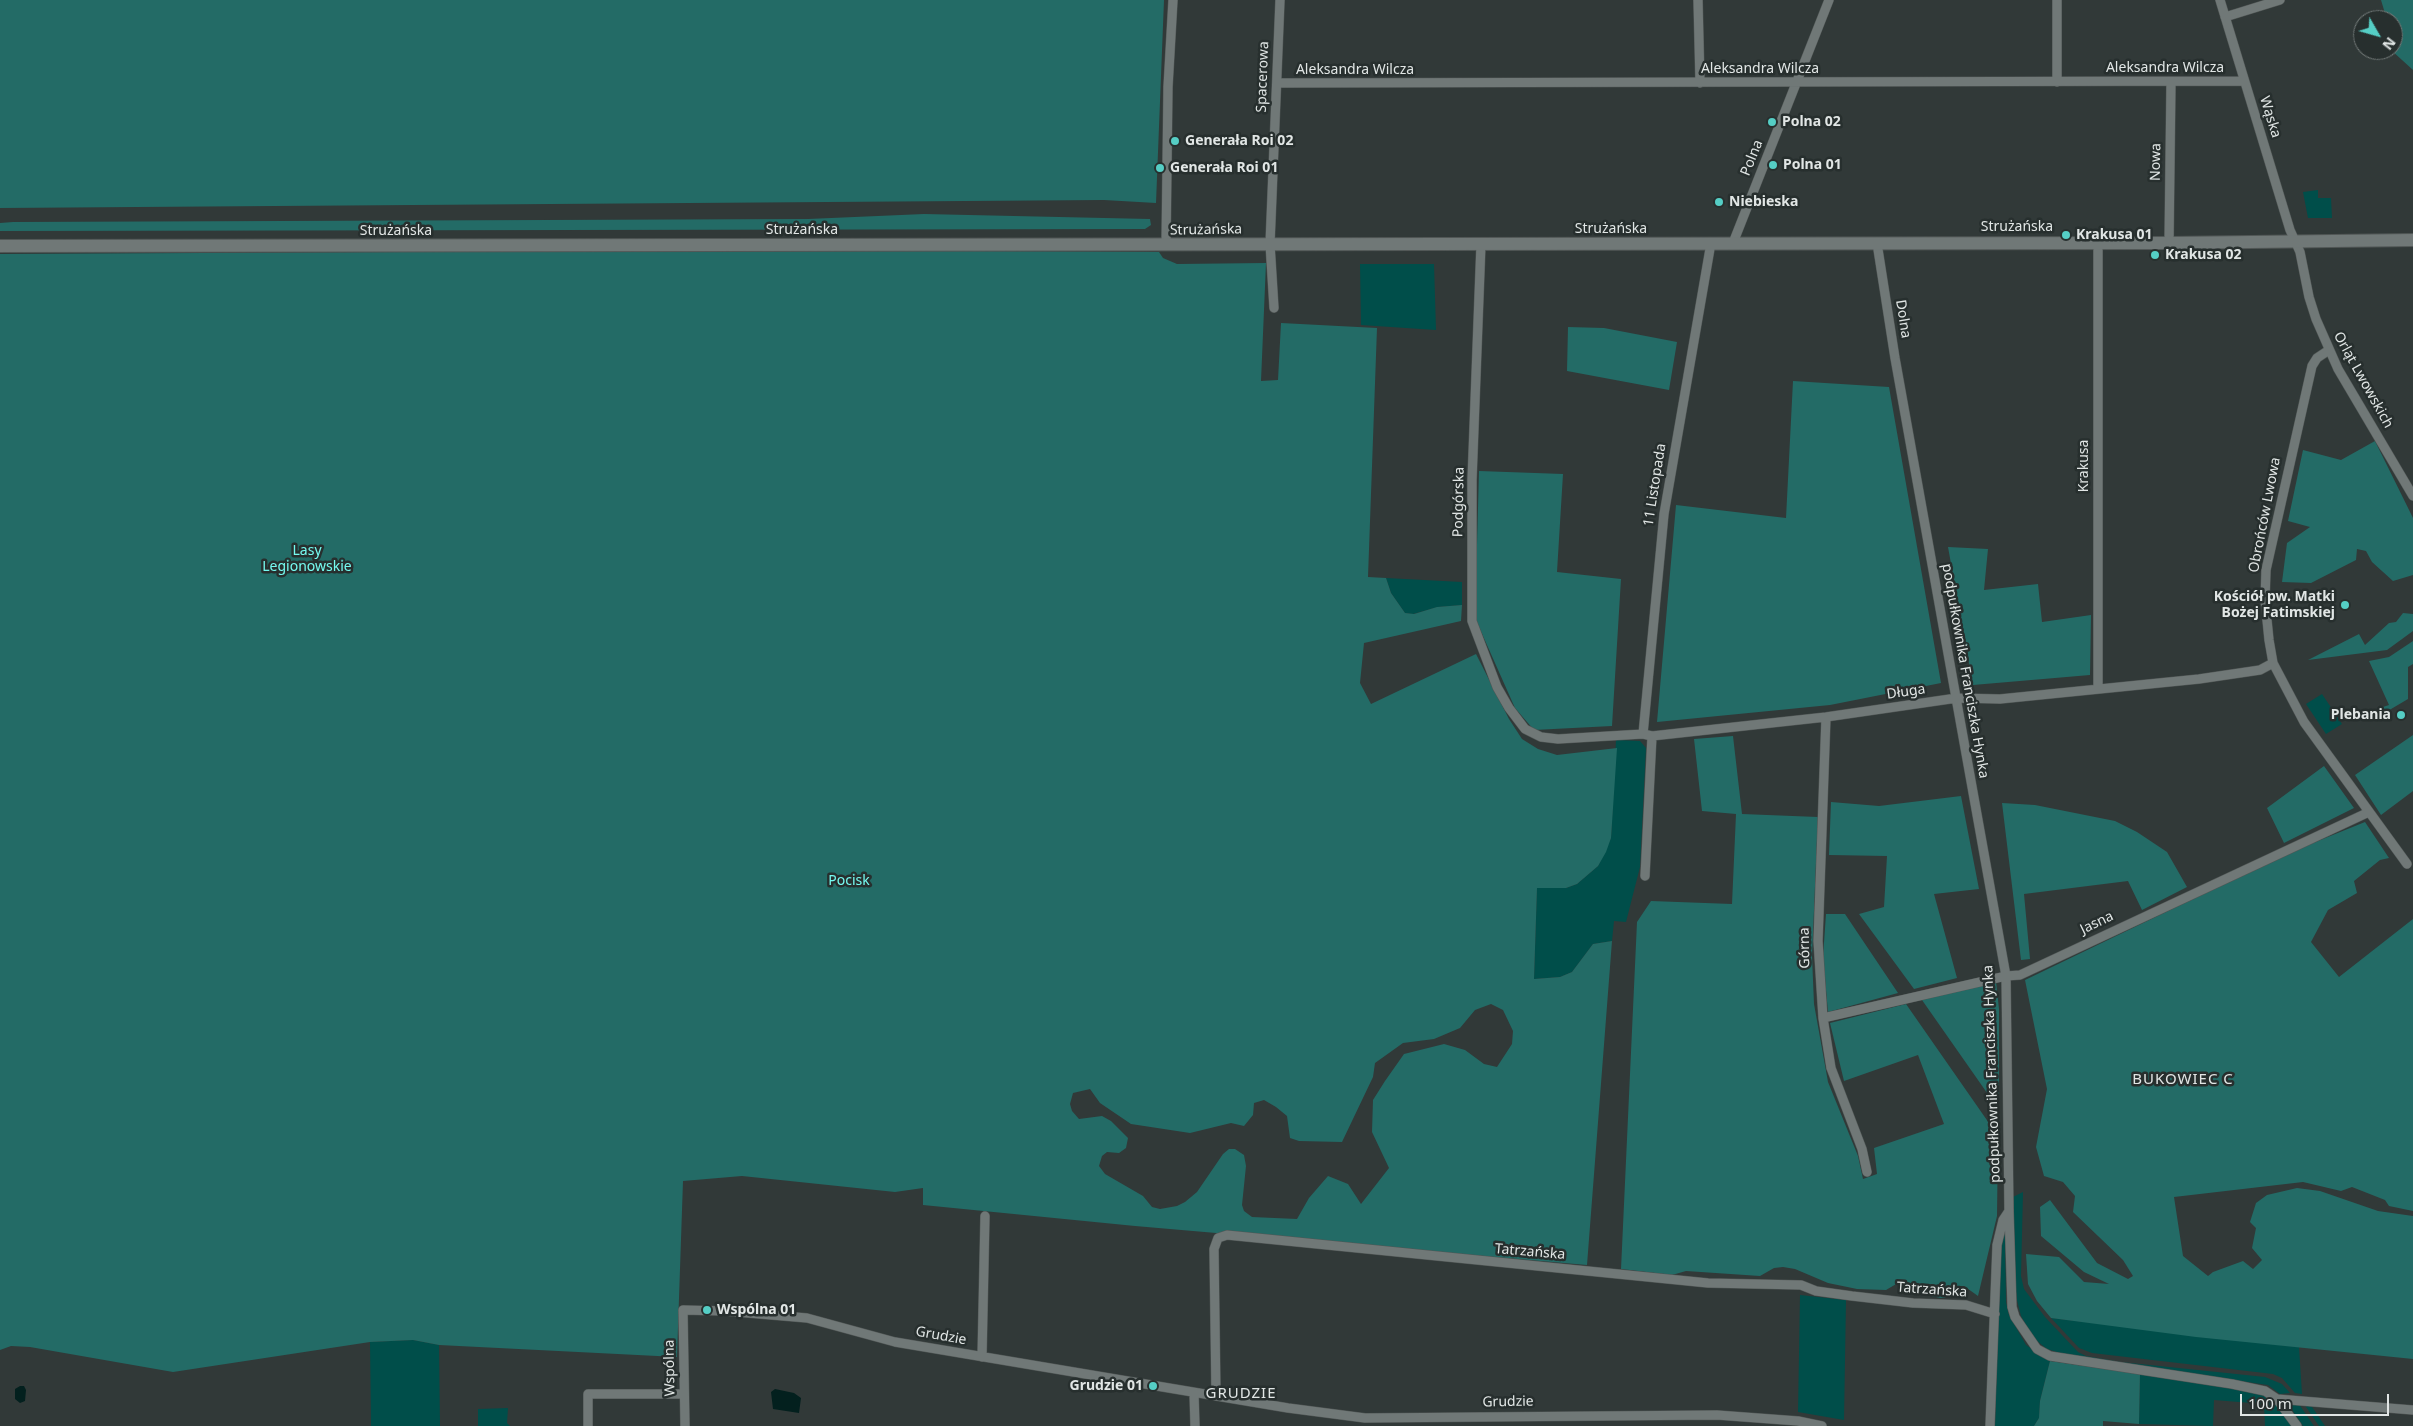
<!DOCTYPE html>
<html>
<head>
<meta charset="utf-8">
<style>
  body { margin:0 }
  #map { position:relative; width:2413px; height:1426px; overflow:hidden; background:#313938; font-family:"Noto Sans",sans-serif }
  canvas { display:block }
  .north { position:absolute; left:2353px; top:10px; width:50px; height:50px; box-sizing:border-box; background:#272f2e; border:1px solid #717877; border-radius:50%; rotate:128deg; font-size:14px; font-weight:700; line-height:20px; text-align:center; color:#e1e6e5 }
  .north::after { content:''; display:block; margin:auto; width:18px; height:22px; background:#55cec5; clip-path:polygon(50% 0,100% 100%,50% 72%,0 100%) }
  .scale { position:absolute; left:2240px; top:1394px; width:149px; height:22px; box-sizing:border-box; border:2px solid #e1e6e5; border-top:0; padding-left:6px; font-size:15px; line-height:18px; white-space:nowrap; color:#e1e6e5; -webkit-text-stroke:4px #272f2e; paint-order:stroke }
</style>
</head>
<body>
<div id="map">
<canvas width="2413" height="1426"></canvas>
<div class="north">N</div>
<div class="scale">100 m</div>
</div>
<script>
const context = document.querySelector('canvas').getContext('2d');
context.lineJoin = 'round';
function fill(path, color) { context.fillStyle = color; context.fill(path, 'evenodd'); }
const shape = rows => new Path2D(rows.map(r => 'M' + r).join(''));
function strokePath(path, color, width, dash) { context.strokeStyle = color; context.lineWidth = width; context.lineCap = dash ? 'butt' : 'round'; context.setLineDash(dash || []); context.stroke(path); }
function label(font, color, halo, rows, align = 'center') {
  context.font = font + ' "Noto Sans",sans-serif'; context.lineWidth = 5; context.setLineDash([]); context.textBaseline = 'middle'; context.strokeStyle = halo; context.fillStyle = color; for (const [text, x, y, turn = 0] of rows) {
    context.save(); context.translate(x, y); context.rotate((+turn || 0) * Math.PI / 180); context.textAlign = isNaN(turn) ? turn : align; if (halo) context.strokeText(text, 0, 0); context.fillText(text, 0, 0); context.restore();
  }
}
const green = shape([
  [2318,190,2318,198,2331,198,2332,218,2308,218,2303,192],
  [1360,264,1434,264,1436,330,1361,325],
  [1386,578,1462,582,1462,605,1438,607,1413,614,1405,613,1391,593],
  [2322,694,2342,724,2326,734,2306,704],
  [1616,740,1640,741,1646,748,1640,867,1626,922,1614,921,1612,941,1593,944,1572,972,1560,977,1534,979,1537,887,1566,888,1577,884,1598,866,1611,838],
  [2023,1192,2021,1276,2024,1289,2045,1317,2078,1352,2086,1356,2121,1362,2265,1377,2282,1384,2290,1393,2280,1394,2268,1385,2073,1357,2047,1349,2037,1341,2029,1330,2021,1316,2017,1300,2014,1275,2013,1197],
  [2005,1231,2006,1302,2009,1315,2026,1345,2050,1361,2040,1401,2039,1418,2034,1426,1995,1426,2000,1250],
  [1800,1295,1846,1300,1844,1420,1798,1412],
  [2051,1318,2299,1347,2302,1394,2295,1393,2282,1378,2273,1374,2092,1353,2079,1348],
  [413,1340,439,1345,440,1426,371,1426,370,1342],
  [2140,1374,2258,1392,2274,1403,2292,1426,2265,1426,2264,1404,2214,1400,2213,1426,2139,1424],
  [2288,1404,2299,1404,2314,1426,2303,1426],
  [2304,1404,2310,1404,2325,1426,2319,1426],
  [508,1408,507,1423,510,1426,478,1426,478,1409]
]);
const forest = shape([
  [0,0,1164,0,1156,203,1104,200,0,208],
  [2381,0,2413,0,2413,70,2391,50,2393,50,2393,20,2387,20],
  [924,214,1150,219,1151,225,1145,229,0,231,0,223,13,222,808,219],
  [801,250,1159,252,1163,258,1177,264,1266,263,1261,381,1278,380,1281,323,1377,328,1368,577,1386,578,1391,593,1405,613,1414,614,1437,607,1462,605,1461,621,1364,643,1360,683,1371,704,1476,654,1509,719,1522,739,1538,749,1557,755,1617,748,1611,838,1606,852,1598,866,1577,884,1566,888,1537,888,1534,979,1560,977,1572,972,1593,944,1612,941,1587,1265,1135,1226,923,1205,923,1188,895,1192,742,1176,683,1181,677,1357,439,1345,413,1340,370,1342,173,1372,30,1347,11,1346,0,1350,0,254],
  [1491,1004,1503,1010,1513,1031,1512,1044,1497,1067,1484,1064,1465,1050,1444,1044,1404,1054,1385,1081,1373,1100,1372,1132,1389,1168,1361,1204,1348,1184,1328,1176,1309,1198,1297,1219,1252,1217,1244,1211,1242,1205,1246,1166,1244,1155,1235,1149,1229,1149,1223,1154,1197,1192,1185,1202,1177,1206,1160,1209,1152,1207,1143,1196,1105,1174,1099,1166,1102,1156,1107,1152,1119,1153,1126,1148,1128,1138,1111,1121,1102,1116,1079,1119,1072,1111,1070,1104,1073,1093,1090,1089,1100,1103,1131,1124,1190,1133,1231,1123,1244,1126,1253,1115,1254,1103,1264,1100,1276,1107,1287,1116,1290,1138,1299,1141,1342,1142,1373,1077,1375,1063,1403,1043,1434,1039,1460,1028,1475,1010],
  [1568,327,1604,328,1677,342,1669,390,1567,371],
  [1793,381,1889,387,1941,683,1830,705,1657,722,1676,505,1786,518],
  [2375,441,2413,518,2413,575,2393,581,2372,562,2366,551,2357,549,2356,560,2311,583,2282,582,2287,543,2310,527,2288,521,2303,450,2341,460],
  [1479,471,1563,474,1557,572,1621,579,1612,726,1534,730,1515,708,1475,618],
  [1948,547,1988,549,1984,590,2038,584,2042,622,2091,615,2090,675,1973,685],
  [2403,613,2413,614,2413,631,2387,650,2308,660,2359,634,2365,645,2389,623,2396,622],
  [2413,641,2413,664,2408,667,2408,699,2386,712,2383,707,2389,705,2369,661,2389,657],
  [2413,735,2413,791,2381,815,2355,775],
  [1733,736,1742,814,1818,817,1812,956,1814,1004,1828,1082,1858,1156,1863,1179,1877,1174,1874,1148,1944,1124,1918,1055,1844,1081,1830,1023,1906,1004,1998,1136,1997,1216,1978,1296,1964,1286,1960,1286,1952,1296,1941,1298,1931,1296,1921,1288,1903,1280,1886,1290,1857,1289,1828,1283,1795,1269,1783,1267,1774,1268,1760,1276,1686,1271,1672,1275,1621,1269,1637,922,1651,901,1732,904,1736,814,1702,811,1694,739],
  [2324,766,2354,808,2284,843,2267,808],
  [1961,796,1979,889,1934,894,1957,978,1914,989,1859,914,1884,907,1887,856,1829,855,1831,802,1879,806],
  [2002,803,2035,805,2115,821,2137,832,2167,852,2187,887,2142,910,2128,881,2024,894,2030,959,2021,960],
  [2365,822,2389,858,2380,860,2354,881,2357,893,2328,910,2311,942,2339,977,2413,919,2413,1211,2389,1206,2385,1200,2352,1187,2341,1191,2303,1182,2174,1197,2183,1256,2208,1276,2213,1272,2243,1261,2253,1269,2262,1260,2252,1248,2256,1228,2250,1222,2256,1203,2267,1195,2297,1188,2320,1191,2378,1211,2413,1216,2413,1359,2196,1337,2051,1318,2037,1301,2028,1284,2026,1254,2059,1257,2084,1282,2109,1284,2084,1272,2041,1236,2040,1207,2050,1200,2097,1263,2128,1279,2133,1276,2123,1260,2073,1212,2075,1196,2063,1182,2044,1176,2036,1147,2047,1089,2025,980,2288,853],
  [1826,914,1845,914,1898,993,1828,1012,1823,957],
  [1996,981,1999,1009,1999,1110,1922,1000],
  [2050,1361,2140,1374,2139,1424,2103,1421,2103,1426,2034,1426,2039,1418,2040,1401]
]);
const water = shape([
  [20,1386,24,1386,26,1390,25,1401,20,1403,15,1399,15,1389],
  [775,1389,794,1393,801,1398,799,1413,773,1409,771,1392]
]);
const street = shape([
  [1698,0,1700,83],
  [2057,0,2057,82],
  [2220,0,2290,230,2300,252,2309,297,2316,319,2338,369,2413,496],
  [2225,17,2280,0],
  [1277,83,2244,81],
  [1733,243,1829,0],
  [1877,243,1895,358,2006,976,2009,1211,2012,1307,2015,1317,2037,1349,2050,1356,2232,1384,2265,1391,2277,1399,2297,1426],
  [2169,243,2171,82],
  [1481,244,1472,480,1472,621,1497,687,1509,708,1525,729,1541,737,1558,739,1643,734,1652,736,1826,717,1957,698,2000,699,2199,679,2260,670,2273,663],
  [1166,245,1168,87,1173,0],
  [1274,308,1270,244,1280,0],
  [2329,350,2317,358,2312,366,2266,570,2265,600,2269,640,2273,663,2304,722,2407,864],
  [2098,689,2098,242],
  [1826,717,1818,941,1823,1018,1831,1068,1862,1149,1867,1172],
  [1643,734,1664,514,1711,243],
  [1645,876,1652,736],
  [1823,1018,2006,976,2020,975,2369,812],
  [982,1357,985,1216],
  [1194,1393,1195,1426],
  [1216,1396,1214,1249,1218,1238,1227,1235,1708,1283,1801,1285,1816,1291,1852,1296,1913,1303,1966,1305,1995,1314],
  [2277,1399,2413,1410],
  [588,1426,588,1394,684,1394],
  [685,1426,683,1310,725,1311,807,1318,895,1342,1288,1408,1365,1418,1717,1415,1798,1421,1822,1426],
  [1990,1426,1997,1245,2003,1220,2009,1211]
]);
const secondary = shape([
  [0,246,2169,243,2413,240]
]);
const markers = [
  [1772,122,5,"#55cec5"],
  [1175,141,5,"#55cec5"],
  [1773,165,5,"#55cec5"],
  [1160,168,5,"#55cec5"],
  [1719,202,5,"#55cec5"],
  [2066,235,5,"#55cec5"],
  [2155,255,5,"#55cec5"],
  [2345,605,5,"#55cec5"],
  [2401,715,5,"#55cec5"],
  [707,1310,5,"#55cec5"],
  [1153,1386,5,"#55cec5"]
];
const streetNames = [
  ["Aleksandra Wilcza",2165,68],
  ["Aleksandra Wilcza",1760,69],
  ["Aleksandra Wilcza",1355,70],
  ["Spacerowa",1263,77,-88],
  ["Wąska",2270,117,73],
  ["Polna",1752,158,-68],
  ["Nowa",2156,162,-89],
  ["Strużańska",2017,227],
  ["Strużańska",1611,229],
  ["Strużańska",802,230],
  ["Strużańska",1206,230,-1],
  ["Strużańska",396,231],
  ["Dolna",1903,319,81],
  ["Orląt Lwowskich",2363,380,61],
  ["Krakusa",2084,466,-90],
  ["11 Listopada",1655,485,-81],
  ["Podgórska",1459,502,-89],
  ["Obrońców Lwowa",2265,515,-79],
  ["podpułkownika Franciszka Hynka",1965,671,80],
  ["Długa",1906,692,-8],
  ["Jasna",2097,923,-26],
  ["Górna",1805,948,-91],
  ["podpułkownika Franciszka Hynka",1992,1074,-92],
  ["Tatrzańska",1530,1252,5],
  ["Tatrzańska",1932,1290,4],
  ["Grudzie",941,1336,10],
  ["Wspólna",670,1368,-91],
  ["Grudzie",1508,1402,-1]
];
const poiNames = [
  ["Polna 02",1782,122],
  ["Generała Roi 02",1185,141],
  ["Polna 01",1783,165],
  ["Generała Roi 01",1170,168],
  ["Niebieska",1729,202],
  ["Krakusa 01",2076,235],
  ["Krakusa 02",2165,255],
  ["Kościół pw. Matki",2335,597,"right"],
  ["Bożej Fatimskiej",2335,613,"right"],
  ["Plebania",2391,715,"right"],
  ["Wspólna 01",717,1310],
  ["Grudzie 01",1143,1386,"right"]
];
const parkNames = [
  ["Lasy",307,551],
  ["Legionowskie",307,567],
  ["Pocisk",849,881]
];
const neighbourhoodNames = [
  ["BUKOWIEC C",2183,1080],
  ["GRUDZIE",1241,1394]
];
fill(green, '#004e4a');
fill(forest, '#236b66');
fill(water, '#03201e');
strokePath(street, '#515756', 10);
strokePath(secondary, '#515756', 14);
strokePath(street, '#707877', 9);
strokePath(secondary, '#707877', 12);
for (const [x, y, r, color] of markers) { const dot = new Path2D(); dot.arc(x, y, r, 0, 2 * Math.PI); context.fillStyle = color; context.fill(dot); strokePath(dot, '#272f2e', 2); }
label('14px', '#e1e6e5', '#272f2e', streetNames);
label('bold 14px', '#e1e6e5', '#272f2e', poiNames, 'left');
label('14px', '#75faf0', '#272f2e', parkNames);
context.letterSpacing = '1px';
label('15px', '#e1e6e5', '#272f2e', neighbourhoodNames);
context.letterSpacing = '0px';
</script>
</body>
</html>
